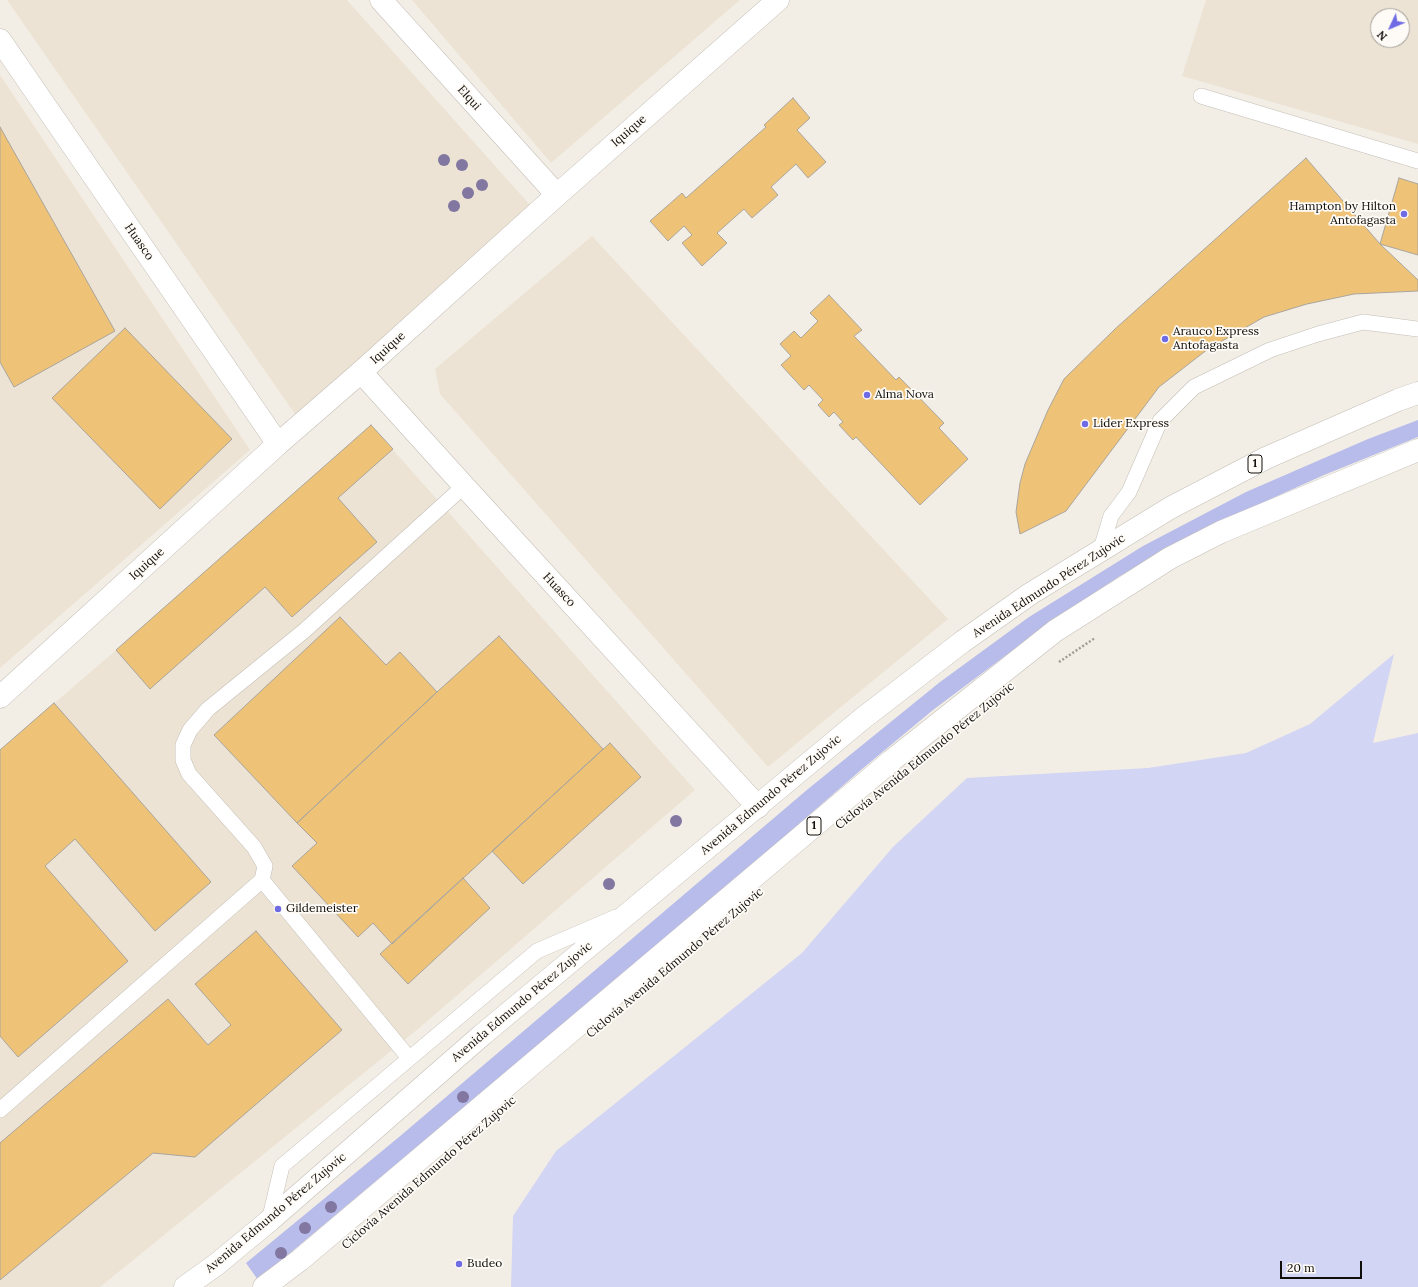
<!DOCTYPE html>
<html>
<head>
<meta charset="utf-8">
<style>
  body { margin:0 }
  #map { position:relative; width:1418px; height:1287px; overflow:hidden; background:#f3eee5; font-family:Lora,serif }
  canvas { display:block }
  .north { position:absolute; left:1370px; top:8px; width:40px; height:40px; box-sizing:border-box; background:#fefbf6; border:1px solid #9f9c98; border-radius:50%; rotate:226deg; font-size:11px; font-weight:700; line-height:16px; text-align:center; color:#100e0b }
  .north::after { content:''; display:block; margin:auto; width:14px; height:18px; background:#6f6be5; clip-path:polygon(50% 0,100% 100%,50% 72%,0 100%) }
  .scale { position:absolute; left:1280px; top:1261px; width:82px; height:18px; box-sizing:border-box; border:2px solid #100e0b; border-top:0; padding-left:5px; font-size:12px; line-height:14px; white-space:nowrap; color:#100e0b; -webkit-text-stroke:3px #fefbf6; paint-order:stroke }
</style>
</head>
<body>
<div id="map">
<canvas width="1418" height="1287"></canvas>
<div class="north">N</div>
<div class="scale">20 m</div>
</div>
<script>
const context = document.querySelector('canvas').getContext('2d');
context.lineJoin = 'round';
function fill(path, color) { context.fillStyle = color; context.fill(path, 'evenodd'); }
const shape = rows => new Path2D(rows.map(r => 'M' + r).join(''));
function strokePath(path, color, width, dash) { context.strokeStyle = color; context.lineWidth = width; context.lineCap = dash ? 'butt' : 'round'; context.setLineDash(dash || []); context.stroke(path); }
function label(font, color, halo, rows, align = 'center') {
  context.font = font + ' Lora,serif'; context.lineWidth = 3.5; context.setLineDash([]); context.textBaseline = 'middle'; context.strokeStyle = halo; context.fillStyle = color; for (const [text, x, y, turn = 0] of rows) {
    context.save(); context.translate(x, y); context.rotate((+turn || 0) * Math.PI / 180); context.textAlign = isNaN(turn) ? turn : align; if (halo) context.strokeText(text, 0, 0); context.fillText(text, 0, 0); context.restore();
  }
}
const built = shape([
  [7,0,347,0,530,205,297,417],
  [412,0,740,0,551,163],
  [1206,0,1418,0,1418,144,1182,76],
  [1378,16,1402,16,1402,40,1378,40],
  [0,75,250,450,0,668],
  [592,236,948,619,768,767,440,394,435,369],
  [371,425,695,790,418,1029,100,1287,0,1287,0,750,116,650]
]);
const green = shape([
  [1418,420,1418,437,1324,475,1244,511,1120,576,1041,629,933,710,862,769,730,884,258,1280,246,1263,399,1137,808,789,940,682,1029,617,1143,546,1246,492,1368,439]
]);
const water = shape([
  [1394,654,1373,743,1418,733,1418,1287,511,1287,513,1216,556,1151,802,953,893,847,967,778,1148,768,1246,753,1310,724]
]);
const building = shape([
  [793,98,810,118,797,130,826,162,808,178,796,164,771,187,778,195,752,218,744,209,717,233,727,243,702,266,682,243,692,235,684,226,668,241,650,221,682,193,686,198,766,127,764,125,793,98],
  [0,127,115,331,14,387,0,362,0,127],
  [1306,158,1380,244,1418,280,1418,291,1354,294,1307,304,1264,317,1208,349,1159,387,1066,511,1020,534,1016,512,1020,483,1025,464,1048,410,1064,379,1115,329,1306,158],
  [1399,178,1418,184,1418,255,1380,244,1399,178],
  [829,295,862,330,854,336,896,380,899,377,944,423,939,428,968,459,920,505,856,437,853,440,839,425,843,422,834,412,829,417,818,405,823,400,809,385,804,390,781,365,791,356,780,344,794,331,801,338,818,321,810,313,829,295],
  [125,328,232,439,160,509,52,398,125,328],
  [371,425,393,449,338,498,377,542,292,617,265,587,150,689,116,650,371,425],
  [340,617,386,665,400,652,437,692,297,823,214,735,340,617],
  [499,636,603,749,392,944,373,923,358,937,292,866,317,843,297,823,437,692,499,636],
  [54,703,211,882,155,931,75,839,45,866,128,961,18,1057,0,1036,0,750,54,703],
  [610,743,641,777,523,884,492,851,610,743],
  [463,878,490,908,408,984,380,954,463,878],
  [256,931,342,1030,195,1157,153,1153,0,1280,0,1143,168,999,208,1045,231,1025,195,984,256,931]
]);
const path = shape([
  [1059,662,1095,638]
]);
const service = shape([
  [1201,96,1418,161],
  [1100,552,1111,516,1129,492,1160,421,1194,387,1270,350,1318,334,1363,322,1418,329],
  [262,880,409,1058],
  [0,1110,262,880,265,866,254,847,189,774,183,760,183,745,190,730,208,709,304,631,464,486],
  [269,1221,282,1166,537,951,616,917]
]);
const minor = shape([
  [381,0,557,195],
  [0,40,278,444],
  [361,372,464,486,758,807]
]);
const tertiary = shape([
  [0,697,278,444,361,372,557,195,778,0]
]);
const trunk = shape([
  [185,1287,217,1264,269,1221,482,1035,862,719,962,642,1030,594,1170,508,1266,458,1398,400,1418,393],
  [264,1287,300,1260,891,761,1055,631,1170,558,1221,532,1418,450]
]);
const trees = [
  [444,160],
  [462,165],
  [482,185],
  [468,193],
  [454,206],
  [676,821],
  [609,884],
  [463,1097],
  [331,1207],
  [305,1228],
  [281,1253]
];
const markers = [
  [1404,214,4,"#6f6be5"],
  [1165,339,4,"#6f6be5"],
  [867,395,4,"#6f6be5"],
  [1085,424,4,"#6f6be5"],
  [278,909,4,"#6f6be5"],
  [459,1264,4,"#6f6be5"]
];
const shields = [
  [1255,464,14],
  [814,826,14]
];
const shieldNames = [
  ["1",1255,464],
  ["1",814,826]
];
const streetNames = [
  ["Elqui",469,98,48],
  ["Iquique",629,131,-41],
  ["Huasco",139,242,55],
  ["Iquique",388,348,-42],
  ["Iquique",147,564,-42],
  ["Avenida Edmundo Pérez Zujovic",1049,586,-33],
  ["Huasco",559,590,47],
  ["Ciclovía Avenida Edmundo Pérez Zujovic",925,756,-39],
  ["Avenida Edmundo Pérez Zujovic",771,795,-40],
  ["Ciclovía Avenida Edmundo Pérez Zujovic",675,963,-40],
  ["Avenida Edmundo Pérez Zujovic",522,1002,-40],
  ["Ciclovía Avenida Edmundo Pérez Zujovic",429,1173,-41],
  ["Avenida Edmundo Pérez Zujovic",276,1213,-40]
];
const poiNames = [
  ["Hampton by Hilton",1396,207,"right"],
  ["Antofagasta",1396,221,"right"],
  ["Arauco Express",1173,332],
  ["Antofagasta",1173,346],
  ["Alma Nova",875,395],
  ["Lider Express",1093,424],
  ["Gildemeister",286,909],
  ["Budeo",467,1264]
];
fill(built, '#ece3d4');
fill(green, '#b8bceb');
fill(water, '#d2d5f3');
fill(building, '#eec378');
strokePath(building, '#a9a59d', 1);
strokePath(service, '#c3beb6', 16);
strokePath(minor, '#c3beb6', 23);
strokePath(tertiary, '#c3beb6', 23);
strokePath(trunk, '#c3beb6', 23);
strokePath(path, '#9f9b94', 2.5, [2, 2]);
strokePath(service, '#fff', 15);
strokePath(minor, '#fff', 22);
strokePath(tertiary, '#fff', 22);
strokePath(trunk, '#fff', 22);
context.fillStyle = '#8177a0';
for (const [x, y] of trees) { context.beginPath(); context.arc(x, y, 6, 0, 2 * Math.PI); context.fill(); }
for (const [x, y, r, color] of markers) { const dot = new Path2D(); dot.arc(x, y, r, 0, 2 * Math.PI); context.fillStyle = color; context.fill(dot); strokePath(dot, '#fefbf6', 1.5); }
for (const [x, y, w] of shields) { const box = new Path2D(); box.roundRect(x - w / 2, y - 9, w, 18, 3); context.fillStyle = '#fefbf6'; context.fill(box); strokePath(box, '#100e0b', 1); }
label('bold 11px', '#100e0b', null, shieldNames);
label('12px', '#100e0b', '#fefbf6', streetNames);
label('12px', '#100e0b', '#fefbf6', poiNames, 'left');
</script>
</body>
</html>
